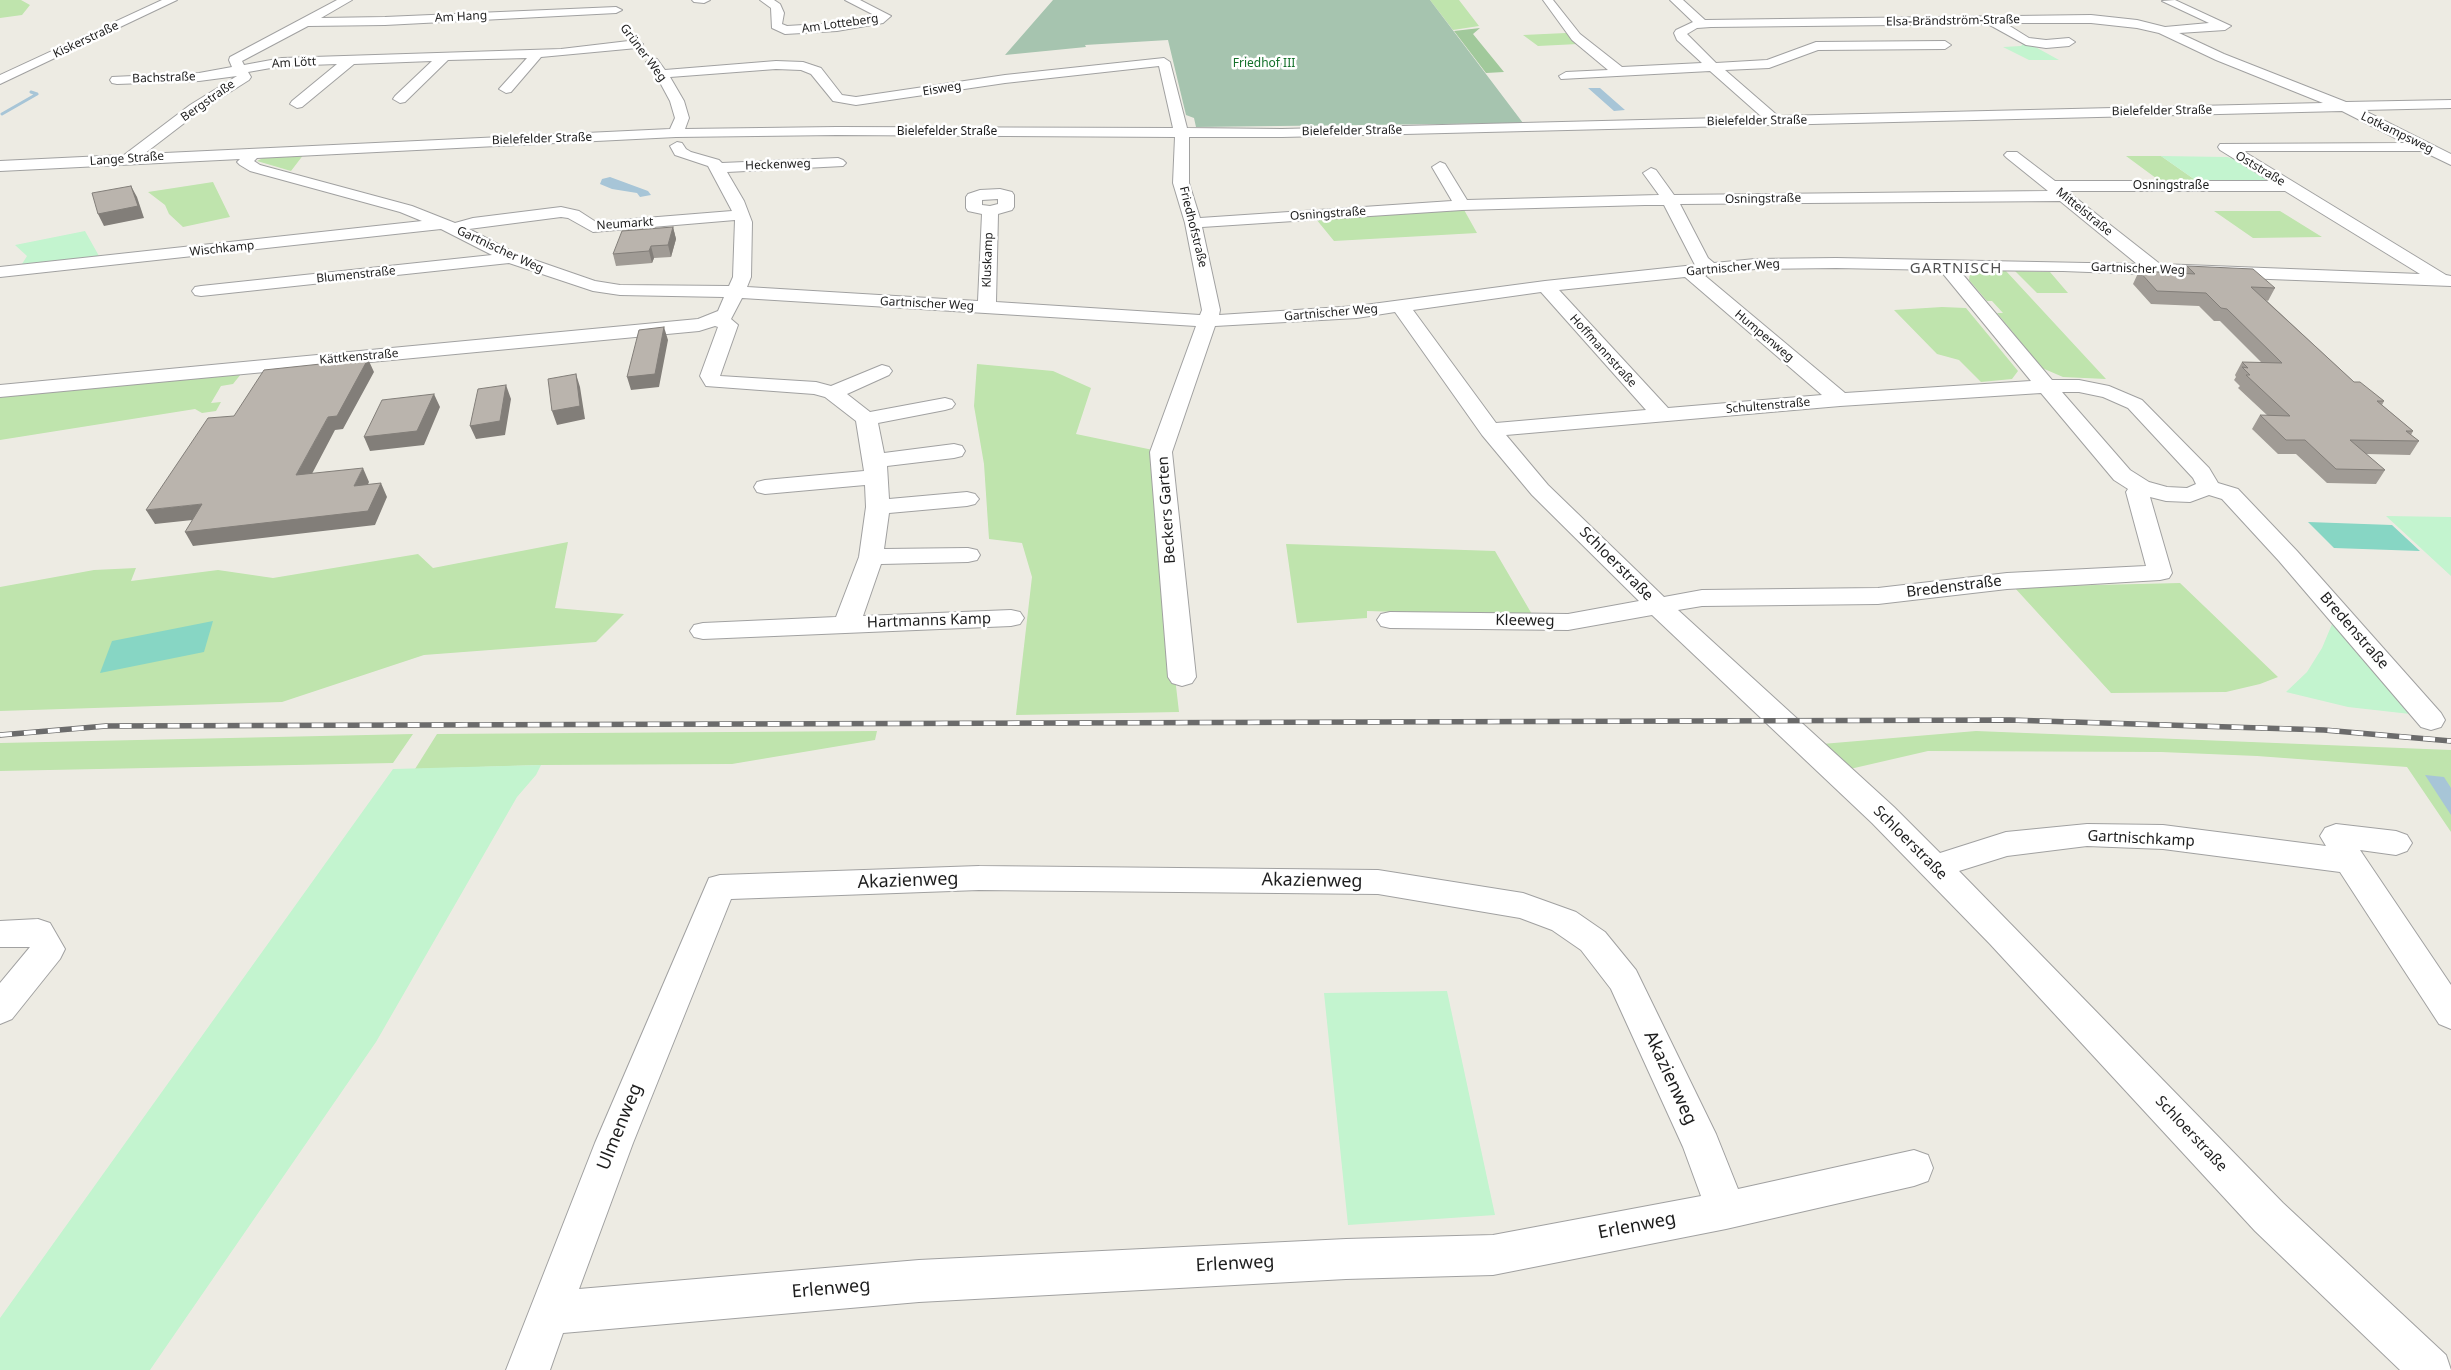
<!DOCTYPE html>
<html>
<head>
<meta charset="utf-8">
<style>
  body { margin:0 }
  canvas { display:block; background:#edebe3 }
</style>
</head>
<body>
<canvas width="2451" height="1370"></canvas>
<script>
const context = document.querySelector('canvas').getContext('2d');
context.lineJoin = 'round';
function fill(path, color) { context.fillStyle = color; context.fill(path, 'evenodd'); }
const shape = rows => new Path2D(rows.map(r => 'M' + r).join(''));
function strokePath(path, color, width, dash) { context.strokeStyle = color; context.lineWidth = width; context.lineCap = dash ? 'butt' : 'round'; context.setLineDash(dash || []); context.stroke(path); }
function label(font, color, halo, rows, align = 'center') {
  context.font = font + ' "Noto Sans",sans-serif'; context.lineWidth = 5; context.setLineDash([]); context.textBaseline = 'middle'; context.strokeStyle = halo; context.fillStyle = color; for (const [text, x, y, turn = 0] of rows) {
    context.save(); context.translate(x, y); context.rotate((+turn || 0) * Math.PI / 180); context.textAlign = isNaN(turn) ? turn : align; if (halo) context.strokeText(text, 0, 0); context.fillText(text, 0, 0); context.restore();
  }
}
const grass = shape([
  [0,0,21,0,30,5,22,15,0,18],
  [1430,0,1459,0,1479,26,1453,30],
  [1566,33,1578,44,1538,46,1523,35],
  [304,154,291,171,257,161,265,157],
  [2126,156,2161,156,2201,184,2164,184],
  [213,182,230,217,183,227,169,214,165,205,148,192],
  [1463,208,1477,233,1334,241,1316,219],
  [2214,211,2280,211,2322,237,2253,238],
  [1978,271,2006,271,2106,379,2063,377,2042,368,1997,313,2003,313,1992,301,1987,301,1969,280,1970,273],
  [2015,271,2050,272,2068,293,2037,293],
  [1942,307,1966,308,2018,371,2012,379,1981,382,1959,360,1937,354,1894,310],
  [977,364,1053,371,1091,388,1076,434,1153,450,1156,513,1179,712,1016,715,1032,577,1022,543,989,539,984,464,974,406],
  [241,374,233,384,221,386,211,403,221,402,216,411,202,413,195,409,0,440,0,397],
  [568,542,555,608,624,614,596,642,424,655,282,702,0,711,0,587,94,570,136,568,131,581,218,570,273,578,418,554,433,568],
  [1286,544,1495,551,1533,616,1367,611,1367,618,1297,623],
  [2180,583,2278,677,2260,684,2226,692,2111,693,2014,587],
  [877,731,875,740,732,764,541,765,415,769,437,734],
  [1976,731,2451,750,2451,832,2407,767,2257,756,2161,752,1928,751,1850,769,1822,744],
  [413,734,393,763,0,771,0,743]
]);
const forest = shape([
  [1480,28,1473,34,1504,72,1486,73,1454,31]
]);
const cemetery = shape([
  [1053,0,1430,0,1523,123,1196,127,1194,118,1186,115,1168,40,1085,45,1086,47,1005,55]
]);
const park = shape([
  [2024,43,2030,44,2059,60,2029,60,2003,47,2021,46],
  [2161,156,2227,157,2238,160,2270,179,2265,182,2201,184],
  [85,231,99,256,22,264,27,256,15,245],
  [2386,516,2451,517,2451,576],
  [2335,617,2419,715,2348,707,2286,692,2307,672,2322,648],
  [541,765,536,775,517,797,376,1042,150,1370,0,1370,0,1318,393,769],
  [1447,991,1495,1215,1348,1225,1324,993]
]);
const pitch = shape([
  [2308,522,2392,525,2420,551,2334,548],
  [213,621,204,652,100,673,112,641]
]);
const water = shape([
  [1588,88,1600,88,1625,110,1614,111],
  [610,177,648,191,651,195,640,197,637,193,612,189,600,184,602,179],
  [2425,775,2444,777,2451,788,2451,815]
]);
const stream = shape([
  [2,114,37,94,31,92]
]);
const minor = shape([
  [162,0,177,0,0,84,0,75,162,0],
  [337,0,352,0,321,18,385,17,616,7,622,10,616,13,385,25,308,26,242,61,244,65,282,58,561,49,637,40,643,44,637,48,541,57,511,92,506,93,499,89,527,58,448,60,405,102,400,103,393,99,395,96,432,61,354,64,302,107,297,108,290,104,292,101,337,64,282,66,248,72,251,77,249,80,200,111,144,154,670,129,675,118,670,101,656,75,646,62,652,58,657,59,665,70,776,61,803,62,821,68,842,95,856,97,1005,75,1164,58,1170,62,1187,128,1282,129,1762,117,1710,71,1561,79,1559,76,1566,72,1608,70,1572,40,1543,0,1553,0,1580,34,1622,67,1702,63,1677,40,1674,33,1676,30,1693,22,1670,0,1683,0,1705,20,2091,15,2137,20,2165,27,2209,23,2162,1,2175,0,2231,26,2225,30,2179,33,2224,54,2346,102,2451,100,2451,108,2363,110,2451,154,2451,165,2422,151,2243,151,2446,275,2451,276,2451,286,2063,271,1959,270,2052,380,2079,380,2109,386,2142,400,2209,468,2218,483,2238,489,2297,551,2441,713,2445,720,2441,727,2431,730,2421,727,2279,561,2222,499,2209,495,2190,502,2166,501,2150,497,2172,573,2169,578,2160,580,2007,589,1878,604,1702,606,1678,610,1894,807,1940,853,2006,832,2087,824,2163,825,2326,846,2320,836,2325,828,2336,824,2396,831,2407,835,2412,843,2407,851,2396,855,2360,850,2451,985,2451,1029,2439,1024,2340,872,2163,849,2087,846,2007,856,1959,871,2283,1203,2446,1355,2451,1370,2400,1370,2255,1231,1990,944,1872,823,1652,615,1568,630,1390,628,1381,626,1377,620,1381,614,1390,612,1568,614,1639,601,1532,495,1482,435,1395,312,1357,318,1215,326,1172,452,1196,677,1192,683,1182,686,1172,683,1168,677,1150,452,1196,326,742,298,731,319,738,325,720,376,816,382,831,386,882,365,889,367,892,371,889,375,847,394,870,412,945,398,952,400,955,404,952,408,945,410,878,423,884,453,954,444,962,446,965,451,962,456,954,458,887,466,889,499,967,492,975,494,979,499,975,504,967,506,889,513,884,549,968,548,977,550,980,555,977,560,968,562,881,564,863,616,1011,610,1020,612,1024,618,1020,624,1011,626,703,639,694,637,690,631,694,625,703,623,836,617,859,557,866,507,865,485,765,494,757,492,754,487,757,482,765,480,864,471,856,421,825,397,814,394,706,386,700,376,718,327,715,326,699,331,0,397,0,385,698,319,718,311,724,297,620,295,593,291,509,263,201,296,195,295,192,291,195,287,201,286,492,255,441,229,0,277,0,267,422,221,400,212,250,171,240,165,237,162,240,159,0,171,0,161,124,155,190,105,237,76,199,81,117,84,112,83,110,80,112,77,199,73,232,67,229,60,230,57,337,0],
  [2005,23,2091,23,2137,28,2159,33,2216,60,2323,103,1778,116,1725,70,1769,68,1818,50,1945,49,1951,45,1945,41,1816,42,1767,60,1716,63,1687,34,1697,28,1711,27,1988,24,2026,45,2046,48,2069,46,2075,42,2069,38,2046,40,2029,38,2005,23],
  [1159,66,1173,128,837,127,685,129,689,118,684,101,670,77,776,69,801,70,811,74,833,101,856,105,1005,83,1159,66],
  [2342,111,2405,143,2220,144,2218,147,2220,150,2270,181,2055,181,2017,152,2007,152,2004,155,2007,158,2048,191,1674,195,1656,170,1651,168,1643,173,1659,195,1467,200,1445,164,1440,162,1432,167,1452,201,1200,218,1189,183,1189,137,1282,137,2342,111],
  [837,135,1175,137,1173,183,1185,223,1202,310,1200,315,996,302,998,214,1012,210,1014,207,1014,195,1012,192,1000,189,980,190,968,194,966,197,966,208,968,211,982,214,978,301,747,287,751,277,752,222,744,201,727,172,843,166,846,163,843,160,838,158,722,163,719,160,691,152,686,149,682,143,677,142,670,146,675,155,708,166,732,211,596,222,579,211,561,207,473,218,455,223,412,206,260,165,254,161,257,158,676,137,837,135],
  [2067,191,2285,191,2420,274,2160,264,2067,191],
  [998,199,998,204,990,206,982,205,982,200,998,199],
  [2060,201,2137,264,1836,258,1755,259,1714,263,1708,258,1680,204,2060,201],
  [1645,205,1664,205,1695,265,1545,281,1357,306,1219,315,1220,310,1202,227,1462,210,1645,205],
  [561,217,568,218,593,232,735,220,733,277,729,286,620,285,595,281,517,254,469,229,561,217],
  [1836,268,1940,270,2031,381,1845,393,1704,275,1755,269,1836,268],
  [1685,277,1822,395,1668,408,1559,290,1685,277],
  [1541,292,1646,410,1496,423,1413,310,1541,292],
  [2062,392,2079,392,2103,397,2128,408,2193,478,2196,484,2187,488,2167,487,2149,482,2130,470,2062,392],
  [2041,393,2114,480,2128,489,2126,492,2146,566,2007,573,1878,588,1702,590,1664,597,1548,485,1506,435,1840,406,2041,393],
  [692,0,710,0,704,3,694,2,692,0],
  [760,0,774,0,780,4,784,13,782,24,787,26,837,23,876,16,845,0,860,0,891,16,883,23,837,31,785,34,772,28,771,8,760,0],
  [979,866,1378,870,1523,893,1576,912,1605,932,1636,970,1716,1134,1738,1189,1914,1150,1928,1155,1933,1168,1928,1181,1914,1186,1726,1229,1493,1275,1346,1279,919,1302,563,1333,550,1370,506,1370,595,1143,709,878,720,875,979,866],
  [979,890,1378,894,1520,918,1552,930,1581,950,1611,989,1683,1147,1701,1196,1493,1235,1346,1239,919,1260,579,1289,633,1143,731,899,979,890],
  [38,919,50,923,65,949,60,959,12,1019,0,1024,0,983,30,947,0,947,0,921,38,919]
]);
const rail = shape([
  [0,735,106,726,2010,720,2324,730,2451,741]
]);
const wall = shape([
  [673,227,676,239,671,257,654,258,652,263,616,266,613,254],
  [2187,266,2275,288,2268,301,2266,300,2354,382,2384,401,2382,405,2413,431,2411,435,2419,441,2410,455,2366,454,2385,470,2376,484,2327,483,2296,454,2278,454,2252,429,2260,415,2268,416,2238,388,2240,386,2234,380,2236,377,2235,375,2242,362,2262,363,2220,321,2214,321,2199,306,2151,304,2133,284,2139,271,2183,273]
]);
const shadedWall = shape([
  [131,186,137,197,144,218,104,226,98,214],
  [673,227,676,239,671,257,668,245],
  [651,246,654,258,652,263,649,251],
  [664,327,668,340,659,387,631,390,627,377],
  [368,359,374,372,343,429,335,430,304,489,296,475,328,417],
  [576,374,580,387,585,419,557,425,552,411],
  [506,385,511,399,505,435,476,439,470,426],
  [434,394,440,407,424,445,370,451,364,437],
  [363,468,369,482,361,500,354,486],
  [381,483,387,497,375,525,193,546,185,532],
  [202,504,211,518,155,524,146,510]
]);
const building = shape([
  [131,186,138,206,98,214,92,193,131,186],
  [673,227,668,245,651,246,649,251,613,254,622,231,673,227],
  [2187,266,2253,269,2275,288,2251,287,2354,382,2360,382,2384,401,2377,401,2413,431,2406,431,2419,441,2350,440,2385,470,2336,469,2305,440,2286,440,2260,415,2290,416,2246,375,2250,375,2242,367,2248,368,2242,362,2282,363,2227,309,2221,308,2206,293,2157,291,2139,271,2195,274,2187,266],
  [664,327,655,374,627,377,639,330,664,327],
  [368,359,337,416,328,417,296,475,363,468,354,486,381,483,368,511,185,532,202,504,146,510,208,418,234,416,264,370,368,359],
  [576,374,580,406,552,411,548,379,576,374],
  [506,385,500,421,470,426,478,389,506,385],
  [434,394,417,431,364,437,382,400,434,394]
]);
const farStreetnames = [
  ["Am Hang",461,17,-3],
  ["Elsa-Brändström-Straße",1953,21,-1],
  ["Am Lotteberg",840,24,-8],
  ["Kiskerstraße",86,40,-25],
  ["Grüner Weg",643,53,53],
  ["Am Lött",294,63,-3],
  ["Bachstraße",164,78,-2],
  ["Eisweg",942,89,-9],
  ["Bergstraße",208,101,-35],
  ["Bielefelder Straße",2162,111,-1],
  ["Bielefelder Straße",1757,121,-1],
  ["Bielefelder Straße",1352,131,-1],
  ["Bielefelder Straße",947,132],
  ["Lotkampsweg",2397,133,26],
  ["Bielefelder Straße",542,139,-2],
  ["Lange Straße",127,159,-4],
  ["Heckenweg",778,165,-2],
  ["Oststraße",2260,169,31],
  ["Osningstraße",2171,186],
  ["Osningstraße",1763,199,-1],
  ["Mittelstraße",2084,212,39],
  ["Osningstraße",1328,214,-4],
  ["Neumarkt",625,224,-4],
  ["Friedhofstraße",1193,227,76],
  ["Wischkamp",222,249,-6],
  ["Gartnischer Weg",500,250,25],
  ["Kluskamp",988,260,-88],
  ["Gartnischer Weg",1733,268,-5],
  ["Gartnischer Weg",2138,269,2],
  ["Blumenstraße",356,275,-6],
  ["Gartnischer Weg",927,304,3],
  ["Gartnischer Weg",1331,313,-5],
  ["Humpenweg",1764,336,40],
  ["Hoffmannstraße",1603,351,48],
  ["Kättkenstraße",359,357,-5],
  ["Schultenstraße",1768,406,-5]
];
const farParknames = [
  ["Friedhof III",1264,64]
];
const farQuarternames = [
  ["GARTNISCH",1956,269]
];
const streetNames = [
  ["Beckers Garten",1167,510,-94],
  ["Schloerstraße",1616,564,45],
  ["Bredenstraße",1954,587,-7],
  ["Hartmanns Kamp",929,621,-2],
  ["Kleeweg",1525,621,1],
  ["Bredenstraße",2354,631,49],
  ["Gartnischkamp",2141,839,3],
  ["Schloerstraße",1910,843,45],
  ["Schloerstraße",2191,1134,47]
];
const nearStreetnames = [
  ["Akazienweg",908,881,-2],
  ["Akazienweg",1312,881,1],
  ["Akazienweg",1670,1078,65],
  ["Ulmenweg",620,1127,-68],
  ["Erlenweg",1637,1226,-11],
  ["Erlenweg",1235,1264,-3],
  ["Erlenweg",831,1289,-5]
];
fill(grass, '#bfe4ad');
fill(forest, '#a1c99b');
fill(cemetery, '#a6c4af');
fill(park, '#c3f4cf');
fill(pitch, '#87d6c4');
fill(water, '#a7c5d7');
strokePath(stream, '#a7c5d7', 3);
strokePath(minor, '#a1a1a1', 2);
fill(minor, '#fff');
strokePath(rail, '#6b6b6b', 5.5);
strokePath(rail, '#fff', 4, [12]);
fill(wall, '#a09b95');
fill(shadedWall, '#827e79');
fill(building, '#bab4ad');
strokePath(building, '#827e79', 1);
label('12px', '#1d1d1d', '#fff', farStreetnames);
label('12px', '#14712b', '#fff', farParknames);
context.letterSpacing = '1px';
label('15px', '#505050', '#fff', farQuarternames);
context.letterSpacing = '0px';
label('15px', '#1d1d1d', '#fff', streetNames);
label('18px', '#1d1d1d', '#fff', nearStreetnames);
</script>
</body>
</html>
